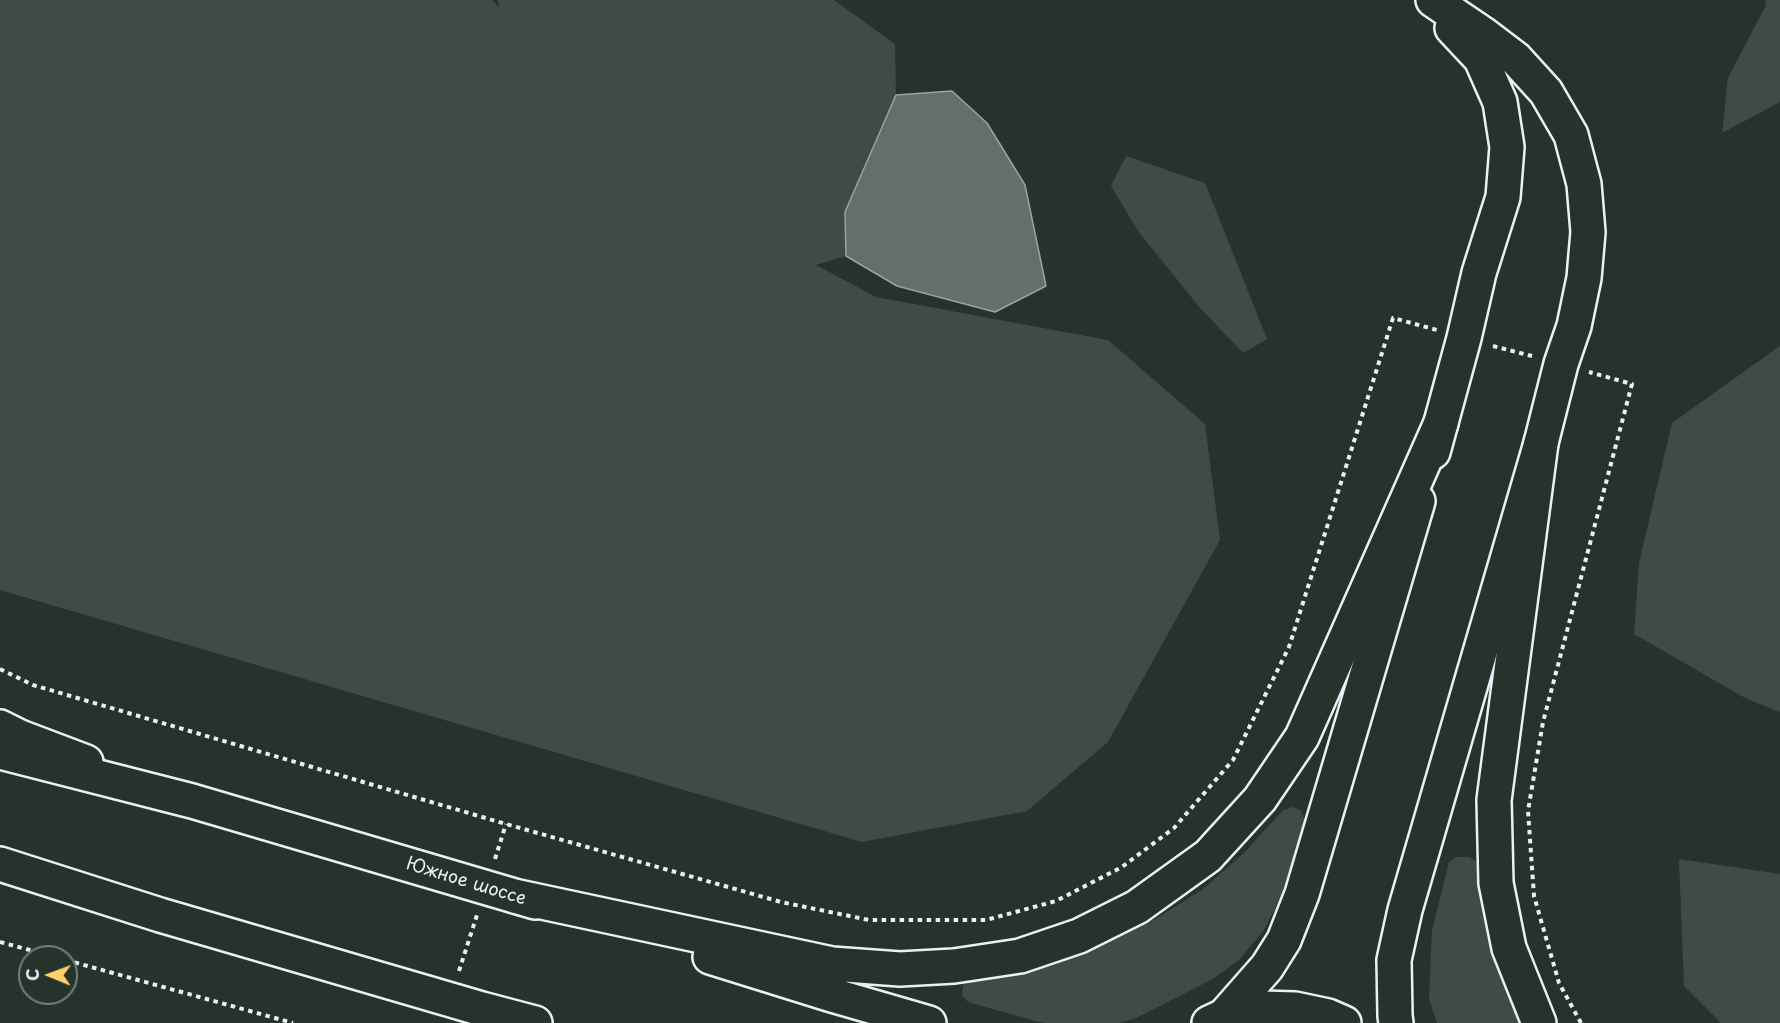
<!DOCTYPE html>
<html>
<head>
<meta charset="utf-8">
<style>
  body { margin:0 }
  #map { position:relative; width:1780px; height:1023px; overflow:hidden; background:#26332d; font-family:"Playpen Sans",sans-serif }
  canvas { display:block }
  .north { position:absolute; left:18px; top:945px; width:60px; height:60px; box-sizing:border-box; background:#26332d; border:2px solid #747f7e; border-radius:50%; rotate:271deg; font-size:16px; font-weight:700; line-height:24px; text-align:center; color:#e8f1f8 }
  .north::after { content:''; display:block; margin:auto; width:21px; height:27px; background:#ffd166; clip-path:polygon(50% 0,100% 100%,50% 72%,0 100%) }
</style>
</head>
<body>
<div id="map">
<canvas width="1780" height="1023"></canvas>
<div class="north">С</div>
</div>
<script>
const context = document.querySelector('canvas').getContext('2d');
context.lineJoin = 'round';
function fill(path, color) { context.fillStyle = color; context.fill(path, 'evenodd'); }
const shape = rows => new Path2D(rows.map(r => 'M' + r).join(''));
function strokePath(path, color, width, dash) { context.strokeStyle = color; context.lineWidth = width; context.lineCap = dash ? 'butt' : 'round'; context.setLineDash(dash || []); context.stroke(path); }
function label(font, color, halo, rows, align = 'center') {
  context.font = font + ' "Playpen Sans",sans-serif'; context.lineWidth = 4.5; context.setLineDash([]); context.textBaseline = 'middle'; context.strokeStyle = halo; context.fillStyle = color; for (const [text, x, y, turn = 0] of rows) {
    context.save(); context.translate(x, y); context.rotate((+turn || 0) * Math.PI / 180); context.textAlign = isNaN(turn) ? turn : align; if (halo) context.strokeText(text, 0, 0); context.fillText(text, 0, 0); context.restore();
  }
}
const green = shape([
  [0,0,492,0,499,8,498,0,834,0,895,44,896,95,845,212,846,256,816,265,876,297,1108,340,1205,424,1220,540,1108,742,1027,811,862,842,0,590],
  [1765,0,1780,0,1780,102,1722,133,1728,78,1766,5],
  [1126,156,1205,183,1267,339,1243,353,1200,308,1138,231,1111,186],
  [1780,346,1780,712,1747,699,1634,634,1639,563,1672,423],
  [1293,807,1301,811,1305,821,1280,899,1264,930,1239,960,1213,979,1136,1018,1119,1023,1047,1023,1035,1021,968,1002,962,995,963,982,968,975,1026,970,1093,949,1154,920,1203,889,1245,852,1283,810],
  [1456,857,1469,857,1476,861,1484,919,1506,985,1526,1023,1437,1023,1429,999,1432,930,1449,862],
  [1679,859,1780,874,1780,1023,1721,1023,1684,986]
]);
const water = shape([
  [952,91,987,123,1025,185,1046,286,995,312,897,286,846,256,845,212,896,95,952,91]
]);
const path = shape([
  [1493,346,1532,356],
  [0,669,33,685,506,824,781,902,869,920,986,920,1056,901,1122,867,1174,828,1233,760,1289,647,1393,318,1437,330],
  [495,859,506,824],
  [0,942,56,957],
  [66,960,293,1023],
  [459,971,477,915],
  [1581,1023,1559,983,1534,896,1528,811,1543,722,1632,384,1589,372]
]);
const minor = shape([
  [1433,452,1464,338,1479,273,1503,197,1507,147,1500,102,1481,59,1452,28],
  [0,727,20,737,86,762],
  [1224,1016,1267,967,1284,940,1302,894,1418,501],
  [1396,1023,1395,1016,1394,960,1405,910,1541,443,1561,364,1574,326,1584,278,1588,232,1584,184,1571,135,1546,92,1516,59,1483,34,1433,0]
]);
const major = shape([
  [0,752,192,801,535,902],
  [0,864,160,915,482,1009,535,1023],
  [514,896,832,964,900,969,954,966,1020,956,1079,936,1137,907,1208,856,1260,799,1302,737,1441,423],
  [710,957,832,995,929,1023],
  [1209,1023,1224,1016,1261,1008,1295,1009,1328,1016,1344,1023],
  [1539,1023,1509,948,1496,883,1494,800,1541,443]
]);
const streetNames = [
  ["Южное шоссе",466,882,17]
];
fill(green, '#3e4b47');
fill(water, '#636f6d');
strokePath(water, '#98a3a5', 1.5);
strokePath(minor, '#e8f1f8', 38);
strokePath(major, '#e8f1f8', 38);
strokePath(path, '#e8f1f8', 4, [4.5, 4.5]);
strokePath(minor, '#26332d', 33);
strokePath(major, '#26332d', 33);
label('18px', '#e8f1f8', '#26332d', streetNames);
</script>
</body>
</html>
